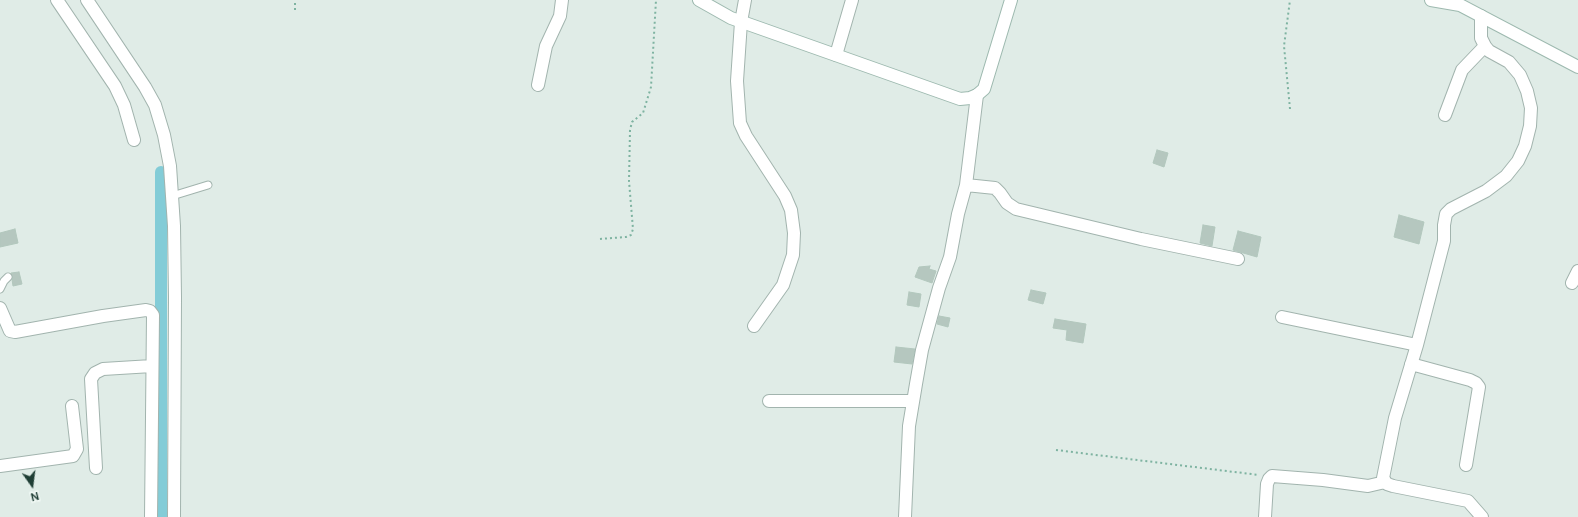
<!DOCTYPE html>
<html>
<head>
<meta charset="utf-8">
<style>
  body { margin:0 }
  #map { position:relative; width:1578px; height:517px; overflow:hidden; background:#e0ece7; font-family:"DM Sans",sans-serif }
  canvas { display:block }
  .north { position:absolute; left:12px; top:465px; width:40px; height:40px; -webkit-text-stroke:3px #f1f9f5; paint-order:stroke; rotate:166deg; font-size:11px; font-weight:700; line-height:16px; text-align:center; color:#1f3e35 }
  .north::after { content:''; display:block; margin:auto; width:14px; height:18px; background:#1f3e35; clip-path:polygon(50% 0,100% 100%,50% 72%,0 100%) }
</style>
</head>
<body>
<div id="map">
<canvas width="1578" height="517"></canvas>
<div class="north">N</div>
</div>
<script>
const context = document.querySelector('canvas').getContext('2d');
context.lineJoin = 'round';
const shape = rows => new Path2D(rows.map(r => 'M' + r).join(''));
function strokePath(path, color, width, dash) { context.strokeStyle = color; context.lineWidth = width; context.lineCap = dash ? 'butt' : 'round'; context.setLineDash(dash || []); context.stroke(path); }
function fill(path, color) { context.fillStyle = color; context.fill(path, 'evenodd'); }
const canal = shape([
  [161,172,161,517]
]);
const building = shape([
  [1157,150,1168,153,1164,167,1153,163,1157,150],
  [1399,215,1424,222,1419,244,1394,237,1399,215],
  [1203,225,1215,227,1212,246,1200,243,1203,225],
  [15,229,18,243,0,247,0,233,15,229],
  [1238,231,1261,237,1257,257,1233,250,1238,231],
  [930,266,929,269,936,271,932,283,915,277,919,267,930,266],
  [19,272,22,284,13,286,11,273,19,272],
  [1031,290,1046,293,1043,304,1028,300,1031,290],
  [909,292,921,294,919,307,907,305,909,292],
  [939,316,950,318,948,327,937,324,939,316],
  [1055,319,1086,324,1083,343,1066,340,1067,330,1053,328,1055,319],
  [896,347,915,349,912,364,894,362,896,347]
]);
const path = shape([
  [295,10,295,0],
  [1290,109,1284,46,1290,0],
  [600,239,626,237,631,235,633,229,629,181,630,130,632,122,643,113,651,87,656,0],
  [1056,450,1259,475]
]);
const service = shape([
  [172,196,208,185],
  [0,289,4,281,8,277]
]);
const minor = shape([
  [57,0,115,86,124,105,134,140],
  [87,0,145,87,155,105,164,135,170,166,174,226,175,297,174,517],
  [745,0,741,22,737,81,740,123,746,136,785,196,791,210,794,233,793,255,783,285,754,326],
  [1481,16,1481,38,1485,46,1489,51,1509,62,1520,75,1527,91,1531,108,1530,126,1525,146,1518,161,1506,176,1486,191,1451,209,1446,214,1444,225,1444,241,1417,345,1395,418,1383,478,1387,484,1393,486,1468,501,1482,517],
  [836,55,852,0],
  [538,85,546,46,560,16,562,0],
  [1445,115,1462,70,1485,46],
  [966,185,995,188,1000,193,1007,203,1016,209,1141,239,1238,259],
  [1572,283,1578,271],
  [0,308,10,331,15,332,103,316,146,310,150,311,153,315,151,517],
  [1282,317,1417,345],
  [1411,364,1470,380,1476,383,1479,387,1466,465],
  [769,401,913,401],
  [0,466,73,456,77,449,72,406],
  [96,468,91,379,95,373,103,369,152,366],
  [905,517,909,426,916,384,922,350,939,288,950,257,958,214,966,185,977,95],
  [1265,517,1267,484,1269,479,1272,476,1323,480,1368,486,1385,482]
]);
const secondary = shape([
  [699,0,731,18,960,99,970,98,977,95,984,89,1011,0],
  [1431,0,1460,5,1578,67]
]);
strokePath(canal, '#83ccd7', 12);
fill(building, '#b5c7bf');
strokePath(building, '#b2c7bd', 1);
strokePath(service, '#a2b4ae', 9);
strokePath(minor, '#a2b4ae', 14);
strokePath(secondary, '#9db9af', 14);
strokePath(path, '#7eb3a1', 2, [2, 3]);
strokePath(service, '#fff', 7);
strokePath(minor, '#fff', 12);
strokePath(secondary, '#fff', 12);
</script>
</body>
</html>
